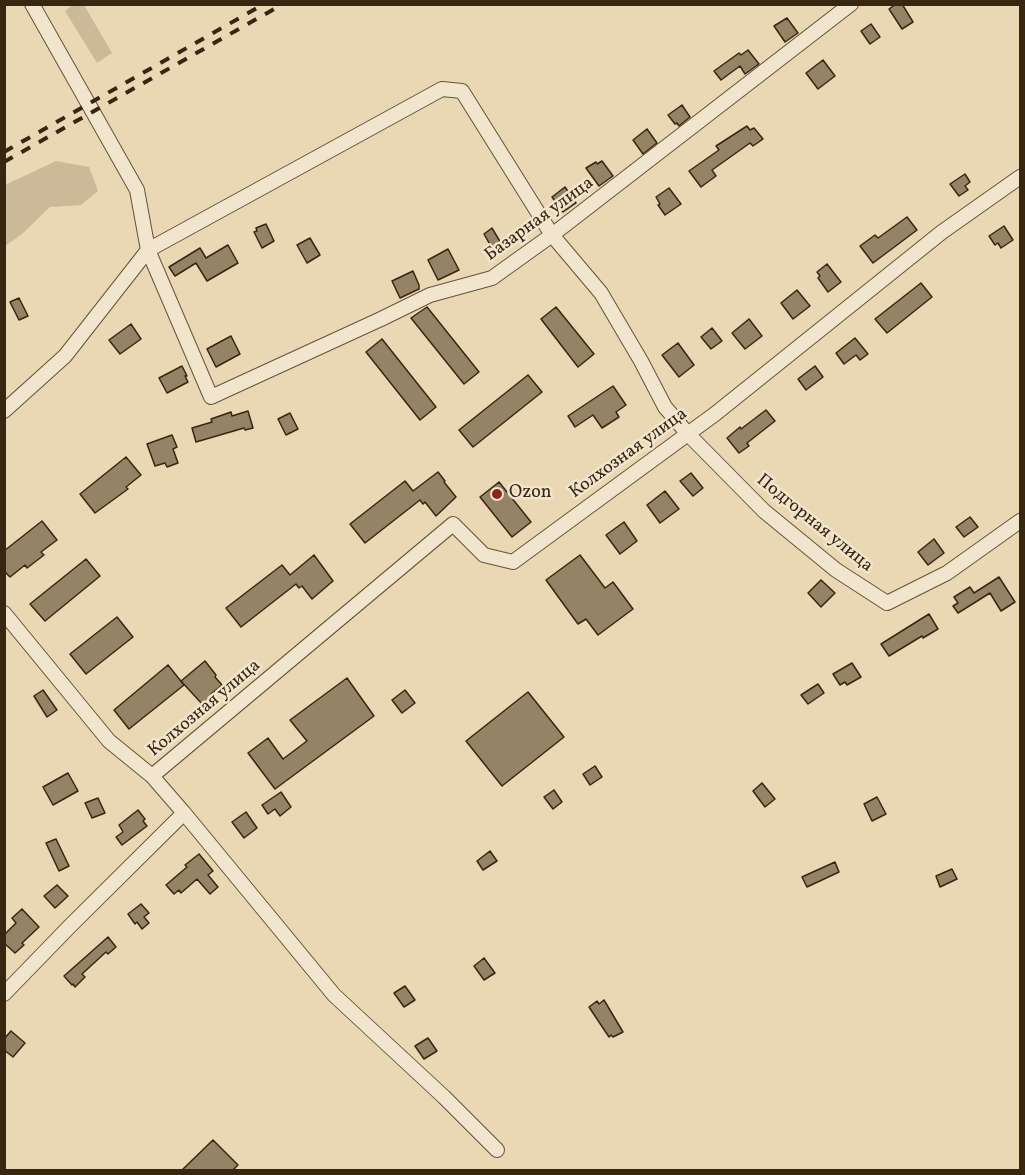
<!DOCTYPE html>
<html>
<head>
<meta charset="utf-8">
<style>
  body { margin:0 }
  #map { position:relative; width:1025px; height:1175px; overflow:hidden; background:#ead7b4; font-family:Vollkorn,serif }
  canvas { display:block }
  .frame { position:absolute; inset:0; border:6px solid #382710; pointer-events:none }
</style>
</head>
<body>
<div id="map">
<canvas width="1025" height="1175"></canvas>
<div class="frame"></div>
</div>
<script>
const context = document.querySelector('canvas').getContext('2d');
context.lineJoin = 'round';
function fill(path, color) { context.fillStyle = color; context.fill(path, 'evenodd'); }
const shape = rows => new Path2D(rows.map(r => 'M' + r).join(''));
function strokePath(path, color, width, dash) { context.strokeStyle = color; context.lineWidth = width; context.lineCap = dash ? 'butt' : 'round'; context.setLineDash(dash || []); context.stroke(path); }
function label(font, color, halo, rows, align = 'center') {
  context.font = font + ' Vollkorn,serif'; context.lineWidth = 5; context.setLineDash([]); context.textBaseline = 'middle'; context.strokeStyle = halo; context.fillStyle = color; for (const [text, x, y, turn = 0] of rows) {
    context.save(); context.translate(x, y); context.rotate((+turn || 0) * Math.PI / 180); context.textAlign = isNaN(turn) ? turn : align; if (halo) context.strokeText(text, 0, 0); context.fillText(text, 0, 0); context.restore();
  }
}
const green = shape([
  [74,4,84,5,112,53,97,63,65,11],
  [56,161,89,167,98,191,81,205,50,207,22,234,5,246,5,185]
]);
const building = shape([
  [896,4,902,4,913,22,902,29,889,9,896,4],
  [787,18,798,33,785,42,774,26,787,18],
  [871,24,880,37,870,44,861,31,871,24],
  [748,50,759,64,745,74,740,66,721,80,714,71,739,53,741,55,748,50],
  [823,60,835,76,818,89,806,73,823,60],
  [682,105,690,117,679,126,677,123,675,124,668,115,682,105],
  [747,126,750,130,754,128,763,139,753,146,750,143,712,170,716,176,701,187,689,171,719,150,716,146,747,126],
  [647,129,657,143,643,154,633,140,647,129],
  [602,161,613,176,599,186,586,168,596,162,597,164,602,161],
  [965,174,970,182,965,186,968,190,959,196,950,184,965,174],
  [565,187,576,203,563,212,552,197,565,187],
  [669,188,681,204,665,215,658,205,660,204,656,197,669,188],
  [907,217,917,230,873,263,860,246,875,235,878,238,907,217],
  [266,224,274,241,262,248,254,232,257,231,256,228,266,224],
  [1004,226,1013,240,1001,248,998,243,995,245,989,236,1004,226],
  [492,228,502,245,493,250,484,234,492,228],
  [310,238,320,255,307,263,297,245,310,238],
  [228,245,238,263,207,281,196,263,175,276,169,267,200,248,206,258,228,245],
  [448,249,459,270,438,280,428,260,448,249],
  [827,264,841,282,828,292,818,278,820,276,817,272,827,264],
  [413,271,419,285,419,289,400,298,392,281,413,271],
  [921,283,932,297,887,333,875,319,921,283],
  [797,290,810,306,793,319,781,303,797,290],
  [19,298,28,316,19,320,10,302,19,298],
  [427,307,479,372,464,384,411,318,427,307],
  [556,307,594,354,578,367,541,319,556,307],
  [749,319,762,336,745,349,732,333,749,319],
  [131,324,141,339,120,354,109,340,131,324],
  [712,328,722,341,711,349,701,337,712,328],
  [231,336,240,354,216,367,207,349,231,336],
  [855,338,868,354,860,360,856,355,844,364,836,353,855,338],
  [382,339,436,407,420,420,366,352,382,339],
  [678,343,694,365,679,377,662,355,678,343],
  [182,366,187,376,185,376,188,382,167,393,159,378,182,366],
  [815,366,823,377,806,390,798,379,815,366],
  [528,375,542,392,473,447,459,430,528,375],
  [613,386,626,405,616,412,619,417,602,428,593,415,575,427,568,416,613,386],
  [766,410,775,421,747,443,749,446,739,453,727,438,740,427,741,429,766,410],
  [248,411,253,428,245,430,244,428,196,442,192,428,212,422,211,419,231,412,232,416,248,411],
  [290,413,298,429,286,435,278,419,290,413],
  [172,435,177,447,173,449,178,463,167,467,165,463,155,466,147,444,172,435],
  [126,457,141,475,126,487,128,489,95,513,80,494,126,457],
  [438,472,445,481,444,482,456,497,436,516,425,502,423,504,420,500,365,543,350,524,405,481,413,491,438,472],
  [691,473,703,488,693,496,680,481,691,473],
  [499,482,531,522,512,537,480,497,499,482],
  [665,491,679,509,660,523,647,505,665,491],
  [970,517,978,527,964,537,956,527,970,517],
  [42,521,57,540,41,552,44,555,27,568,25,565,10,577,4,571,4,551,42,521],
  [624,522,637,541,620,554,606,535,624,522],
  [934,539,944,553,928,565,918,552,934,539],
  [314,555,333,581,312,599,302,586,299,588,296,584,241,627,226,608,282,565,290,575,314,555],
  [580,555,605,588,613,582,633,609,598,635,586,619,578,624,546,580,580,555],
  [86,559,100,576,45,621,30,604,86,559],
  [999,577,1015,602,1001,611,990,593,958,613,953,606,958,603,954,597,970,587,974,593,999,577],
  [821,580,835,593,821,607,808,593,821,580],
  [929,614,938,629,923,638,922,636,889,656,881,644,929,614],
  [117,617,133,637,86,674,70,654,117,617],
  [205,661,216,675,215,677,222,685,211,694,213,696,203,705,181,681,205,661],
  [852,663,861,677,847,685,845,682,840,685,833,674,852,663],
  [168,665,184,685,129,729,114,710,168,665],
  [347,678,374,716,275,789,248,753,268,738,283,759,307,741,290,720,347,678],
  [818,684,824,693,808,704,801,695,818,684],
  [43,690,57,710,47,717,34,696,43,690],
  [405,690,415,703,402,713,392,700,405,690],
  [528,692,564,737,502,786,466,741,528,692],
  [595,766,602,777,590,785,583,774,595,766],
  [68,773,78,791,53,805,43,787,68,773],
  [762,783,775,799,765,807,753,791,762,783],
  [554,790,562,802,553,809,544,797,554,790],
  [281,792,291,807,280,816,275,809,268,814,262,805,281,792],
  [877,797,886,814,872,821,864,804,877,797],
  [98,798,105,813,92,818,85,803,98,798],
  [138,810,145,819,143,821,147,826,122,845,116,837,123,832,119,825,138,810],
  [246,812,257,828,244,838,232,822,246,812],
  [56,839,69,866,59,871,46,843,56,839],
  [490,851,497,861,483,870,477,861,490,851],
  [199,854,213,871,208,875,218,887,210,894,197,879,181,893,179,890,174,894,166,885,187,867,185,865,199,854],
  [835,862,839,872,807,887,802,877,835,862],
  [952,869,957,879,940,887,936,876,952,869],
  [57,885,68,896,55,908,44,896,57,885],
  [141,904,149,913,144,917,149,923,142,929,137,922,135,924,128,914,141,904],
  [22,909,39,927,22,943,24,945,15,953,4,943,4,935,16,923,12,918,22,909],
  [108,937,116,947,108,954,106,952,82,974,85,977,75,987,73,984,72,985,64,976,108,937],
  [484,958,495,973,484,980,474,966,484,958],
  [405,986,415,1000,404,1007,394,993,405,986],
  [604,1000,623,1032,613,1037,611,1035,609,1037,589,1007,597,1001,599,1004,604,1000],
  [11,1031,25,1043,13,1057,4,1050,4,1039,11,1031],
  [428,1038,437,1051,424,1059,415,1046,428,1038],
  [213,1140,238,1165,233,1170,182,1170,213,1140]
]);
const minor = shape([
  [851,4,552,235,492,278,430,295,381,319,211,397,148,250,442,89,462,91,552,235,601,293,641,361,665,407,687,433,764,511,836,570,887,603,947,573,1020,521],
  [4,411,65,356,148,250,137,190,32,4],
  [4,613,109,741,152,776,184,813,334,995,444,1097,497,1150],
  [152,776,453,524,484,555,513,562,715,414,942,232,1020,177],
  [4,994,71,925,184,813]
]);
const rail = shape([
  [4,152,264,4],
  [4,162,283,4]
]);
const markers = [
  [497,494,6,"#8f2418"]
];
const streetNames = [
  ["Базарная улица",540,220,-36],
  ["Колхозная улица",629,454,-36],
  ["Подгорная улица",814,524,39],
  ["Колхозная улица",205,709,-40]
];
const poiNames = [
  ["Ozon",509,494]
];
fill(green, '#ccb998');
fill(building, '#958365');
strokePath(building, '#382710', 1.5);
strokePath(minor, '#645339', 16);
strokePath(minor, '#f1e5ce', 14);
strokePath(rail, '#382710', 4, [10, 10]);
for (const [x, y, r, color] of markers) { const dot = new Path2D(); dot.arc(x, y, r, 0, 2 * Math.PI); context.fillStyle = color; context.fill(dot); strokePath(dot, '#f1e5ce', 2); }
label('18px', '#382710', '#f1e5ce', streetNames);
label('18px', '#382710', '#f1e5ce', poiNames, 'left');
</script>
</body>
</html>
